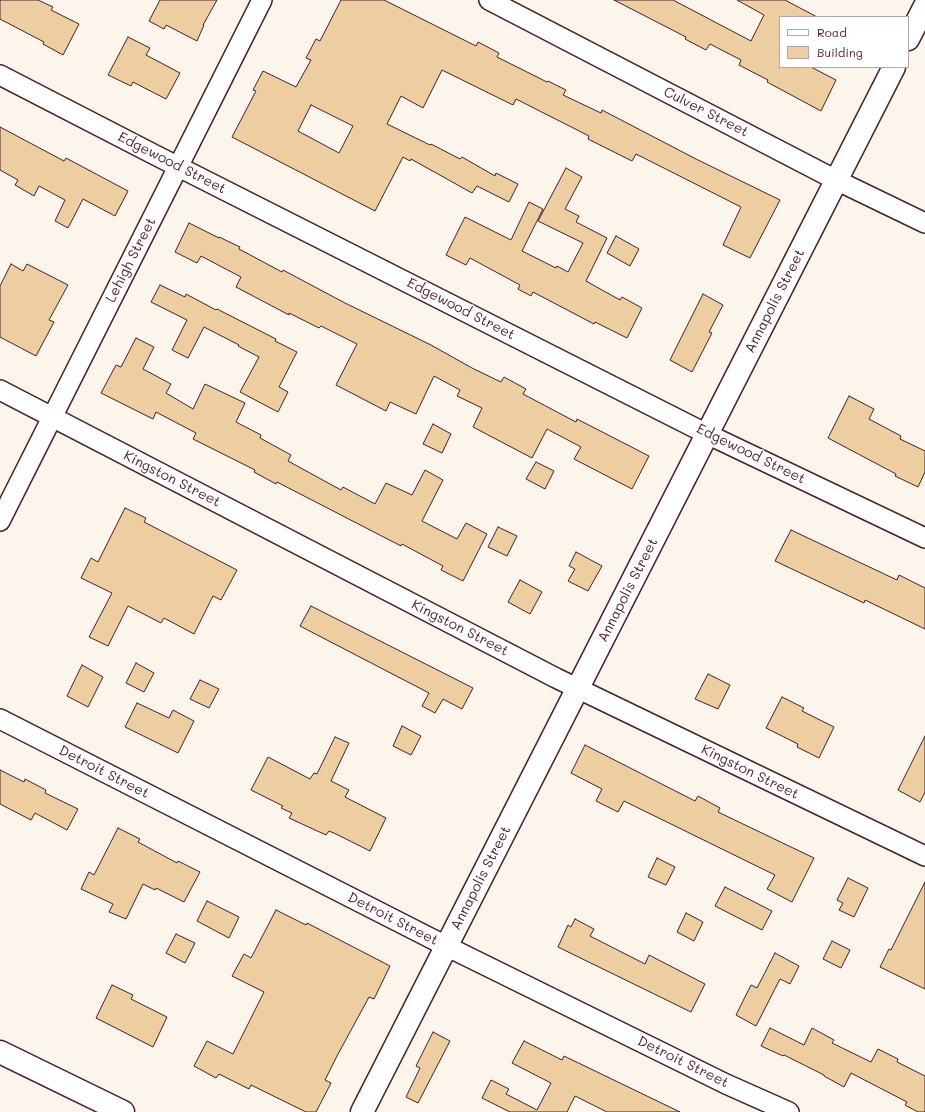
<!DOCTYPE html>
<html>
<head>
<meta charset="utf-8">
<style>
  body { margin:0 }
  #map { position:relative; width:925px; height:1112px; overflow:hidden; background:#fbf5ec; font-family:Mali,sans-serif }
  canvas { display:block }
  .legend { position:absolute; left:779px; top:16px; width:130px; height:52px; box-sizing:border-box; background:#fff; border:1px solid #b7a5aa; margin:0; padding:5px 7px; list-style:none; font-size:12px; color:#4a1f2b }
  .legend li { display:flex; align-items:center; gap:8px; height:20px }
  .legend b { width:20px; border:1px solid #b7a5aa }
</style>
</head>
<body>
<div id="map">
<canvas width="925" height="1112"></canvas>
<ul class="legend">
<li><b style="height:5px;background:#fff"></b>Road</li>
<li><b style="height:11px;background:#edcea0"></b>Building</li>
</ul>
</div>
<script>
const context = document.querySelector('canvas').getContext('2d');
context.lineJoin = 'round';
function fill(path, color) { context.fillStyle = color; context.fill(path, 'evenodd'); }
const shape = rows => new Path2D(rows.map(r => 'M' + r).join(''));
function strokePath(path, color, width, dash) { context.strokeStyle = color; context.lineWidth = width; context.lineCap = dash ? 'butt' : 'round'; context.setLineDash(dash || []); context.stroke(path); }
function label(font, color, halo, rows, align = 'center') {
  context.font = font + ' Mali,sans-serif'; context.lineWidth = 3; context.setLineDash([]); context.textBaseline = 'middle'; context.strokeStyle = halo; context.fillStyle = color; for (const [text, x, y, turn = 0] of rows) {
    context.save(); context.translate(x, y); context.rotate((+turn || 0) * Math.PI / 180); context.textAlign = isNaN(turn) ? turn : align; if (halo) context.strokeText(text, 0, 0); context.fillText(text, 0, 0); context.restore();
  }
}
const building = shape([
  [0,0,38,0,53,7,51,10,79,24,63,55,43,44,44,42,0,19,0,0],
  [160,0,217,0,203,25,204,25,197,41,166,25,164,29,149,21,160,0],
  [341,0,384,0,476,46,478,42,499,53,497,57,547,82,548,81,566,90,563,95,601,113,602,110,696,159,780,200,750,258,723,245,741,207,636,154,632,161,588,139,589,136,516,99,513,105,442,70,423,108,401,96,387,124,430,145,431,144,460,159,462,157,495,176,496,173,518,184,509,202,477,186,472,193,411,159,410,161,403,157,375,211,232,137,256,91,253,90,263,71,296,87,311,60,306,58,316,39,320,41,341,0],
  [311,105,353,126,339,153,298,131,311,105],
  [614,0,673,0,751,41,764,15,737,0,785,0,817,17,780,17,780,67,811,67,836,80,821,111,767,82,768,80,739,65,741,60,710,44,706,50,685,39,686,37,614,0],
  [128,37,150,48,146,55,180,73,166,99,133,82,131,86,108,75,128,37],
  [0,127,64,161,66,158,128,191,115,216,83,199,68,228,55,221,65,200,39,186,34,196,15,185,18,180,0,170,0,127],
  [566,168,582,177,565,209,579,216,576,222,607,238,586,281,620,300,622,297,642,308,627,338,595,322,594,324,533,292,531,296,518,289,520,285,470,258,466,265,446,255,465,217,511,240,529,202,543,209,522,251,556,268,557,266,568,272,583,243,538,221,566,168],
  [189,223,219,238,219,237,240,247,239,249,282,272,283,270,345,303,431,345,472,368,501,382,504,377,526,389,523,394,576,422,577,419,649,456,632,489,574,459,581,447,547,429,532,458,473,427,482,408,457,396,460,390,434,376,416,414,390,402,386,411,336,385,357,344,321,326,319,328,289,313,289,315,236,287,241,277,201,256,197,263,175,252,189,223],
  [616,236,639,249,630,266,607,253,616,236],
  [11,264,23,271,27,264,68,285,49,320,54,322,36,356,0,337,0,286,11,264],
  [160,285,185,297,186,294,216,310,217,309,276,339,275,341,297,352,279,387,288,392,278,412,240,392,259,357,238,346,239,345,204,327,188,358,172,350,187,320,151,302,160,285],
  [703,294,723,305,709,332,712,333,692,372,670,360,703,294],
  [136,338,154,347,143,369,171,384,166,393,193,409,205,384,245,403,236,422,261,435,260,438,291,455,288,461,341,490,343,487,375,504,386,483,412,495,425,470,443,480,422,521,457,539,466,523,487,534,463,581,441,570,443,566,402,544,401,546,277,482,276,484,254,472,255,470,193,439,196,433,156,412,153,419,101,393,116,365,121,367,136,338],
  [849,396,874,409,869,419,901,436,900,439,925,451,925,472,918,487,895,476,896,474,828,438,849,396],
  [433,424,451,434,442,453,423,444,433,424],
  [536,462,554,471,545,489,526,479,536,462],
  [125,508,146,518,144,522,237,570,221,600,213,596,194,634,164,618,161,623,128,606,108,646,89,637,112,593,81,578,91,558,98,562,125,508],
  [498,527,517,536,507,556,488,547,498,527],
  [791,530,897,580,899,575,925,588,925,629,865,600,864,603,775,561,791,530],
  [576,552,602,566,588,591,568,581,575,569,569,566,576,552],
  [520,580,542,592,530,614,508,602,520,580],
  [311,606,473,688,462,709,443,699,435,713,422,706,429,693,300,626,311,606],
  [136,663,154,673,144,692,126,683,136,663],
  [82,665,103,677,88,707,67,696,82,665],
  [708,674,730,685,718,709,695,699,708,674],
  [200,680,219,689,209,708,190,699,200,680],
  [782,697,804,708,802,711,834,727,819,758,797,747,798,744,766,728,782,697],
  [137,703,169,718,173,710,194,721,178,753,125,727,137,703],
  [402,726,421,736,411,755,393,746,402,726],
  [925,736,925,792,920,802,898,790,925,736],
  [335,737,349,743,331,781,349,790,345,797,386,818,370,851,336,834,329,831,326,835,289,818,292,813,281,808,283,806,251,790,268,757,310,779,314,773,317,774,335,737],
  [585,745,695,801,698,796,720,808,718,812,814,858,792,902,767,889,775,875,624,801,618,812,596,801,602,789,571,773,585,745],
  [0,770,24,782,25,779,46,790,45,793,78,809,67,830,35,813,31,820,0,804,0,770],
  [118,828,140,839,138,842,177,863,178,861,200,872,184,902,156,888,155,890,143,884,126,919,109,912,113,904,81,889,89,872,94,875,118,828],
  [657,858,675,867,666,885,648,877,657,858],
  [848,878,868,888,854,917,839,910,843,903,837,900,848,878],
  [925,882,925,989,880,967,889,949,891,950,925,882],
  [725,887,772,911,762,930,715,906,725,887],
  [207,901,239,917,229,938,197,921,207,901],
  [276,910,306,925,307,923,390,966,374,999,369,997,337,1056,325,1080,331,1083,316,1112,306,1112,251,1085,249,1089,219,1074,216,1078,194,1066,207,1041,233,1054,264,992,232,976,244,954,251,958,276,910],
  [686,913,703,922,694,941,677,932,686,913],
  [575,919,594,929,590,936,645,964,649,955,705,984,691,1012,558,947,568,925,571,927,575,919],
  [176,934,195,943,185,963,166,953,176,934],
  [832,941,850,950,841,968,823,959,832,941],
  [775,953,799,966,790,984,780,979,756,1026,736,1015,751,985,757,988,775,953],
  [112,985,133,995,131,999,167,1017,153,1047,96,1018,112,985],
  [770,1028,804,1045,812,1028,834,1040,832,1043,871,1062,878,1049,898,1059,897,1062,925,1076,925,1112,918,1112,905,1105,907,1102,851,1073,844,1087,824,1076,824,1075,784,1055,783,1056,761,1046,770,1028],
  [433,1032,450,1041,418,1103,406,1097,420,1068,416,1066,433,1032],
  [524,1041,562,1060,564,1056,680,1112,607,1112,575,1096,567,1112,510,1112,482,1098,491,1080,509,1089,506,1094,537,1110,551,1083,512,1063,524,1041]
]);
const minor = shape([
  [489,0,836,180,925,223],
  [0,75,157,156,707,434,925,538],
  [0,390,556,678,925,856],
  [0,521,262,0],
  [0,719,446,946,726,1084,789,1112]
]);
const tertiary = shape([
  [908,39,925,6],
  [0,1052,123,1112],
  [362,1112,894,67]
]);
const streetNames = [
  ["Culver Street",706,112,27],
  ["Edgewood Street",172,163,27],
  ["Lehigh Street",131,260,-63],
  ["Annapolis Street",775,301,-63],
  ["Edgewood Street",461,309,27],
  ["Edgewood Street",751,454,26],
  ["Kingston Street",172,479,27],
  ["Annapolis Street",628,590,-63],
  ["Kingston Street",460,628,27],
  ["Detroit Street",104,772,27],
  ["Kingston Street",750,772,26],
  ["Annapolis Street",481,878,-63],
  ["Detroit Street",393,919,27],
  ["Detroit Street",683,1062,26]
];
fill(building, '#edcea0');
strokePath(building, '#4a1f2b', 1);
strokePath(minor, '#4a1f2b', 22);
strokePath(tertiary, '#4a1f2b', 25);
strokePath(minor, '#fff', 19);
strokePath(tertiary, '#fff', 22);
label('14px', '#4a1f2b', '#fff', streetNames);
</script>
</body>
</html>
